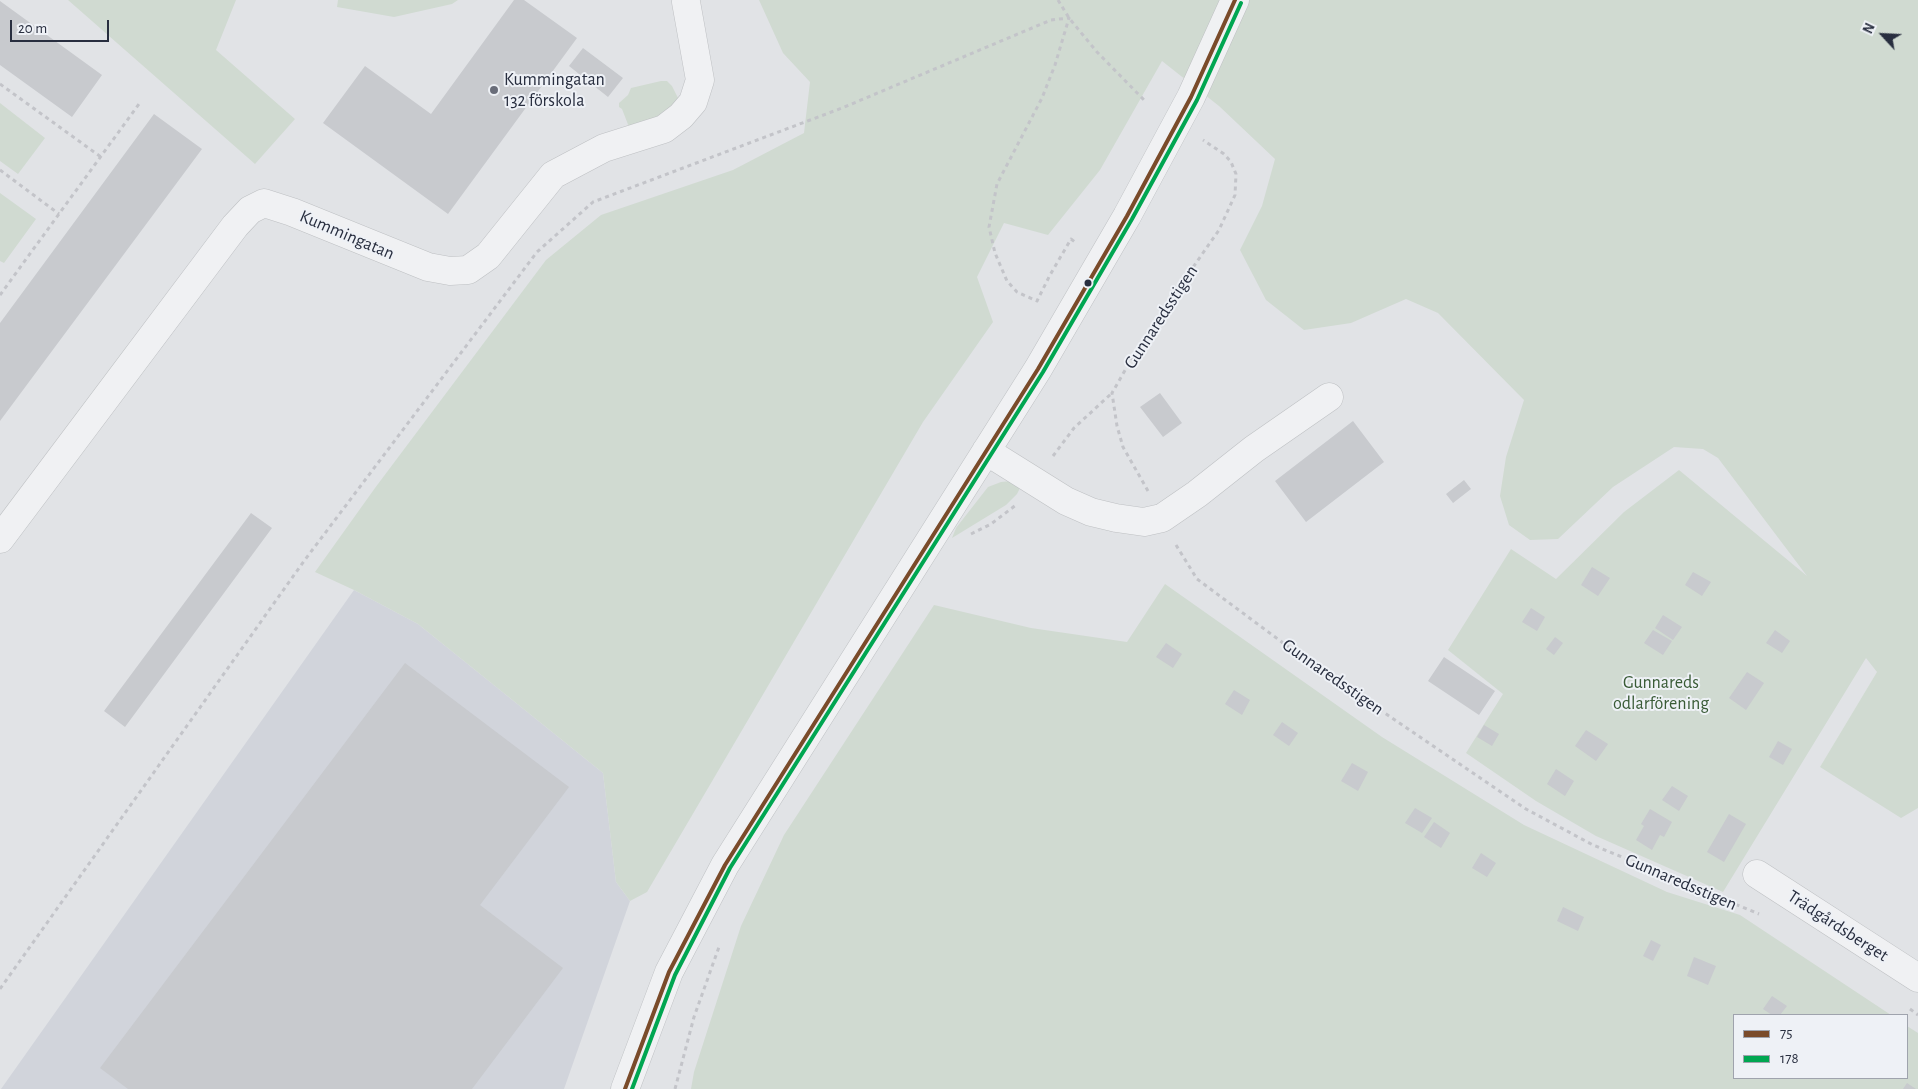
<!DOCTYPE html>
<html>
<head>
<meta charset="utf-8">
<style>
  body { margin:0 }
  #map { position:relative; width:1918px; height:1089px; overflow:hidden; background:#e1e3e6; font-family:"Alegreya Sans",sans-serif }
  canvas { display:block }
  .legend { position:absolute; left:1733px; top:1014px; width:175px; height:65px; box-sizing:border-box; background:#eef1f6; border:1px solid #9fa3ad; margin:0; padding:6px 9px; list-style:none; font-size:15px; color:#282e3f }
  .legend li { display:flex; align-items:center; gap:10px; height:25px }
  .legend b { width:25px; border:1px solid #9fa3ad }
  .north { position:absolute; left:1858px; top:10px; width:50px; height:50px; -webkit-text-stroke:4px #eef1f6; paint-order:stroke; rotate:295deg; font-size:14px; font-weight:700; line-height:20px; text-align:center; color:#282e3f }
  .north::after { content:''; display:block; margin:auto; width:18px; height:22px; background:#282e3f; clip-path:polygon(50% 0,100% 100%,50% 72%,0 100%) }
  .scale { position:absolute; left:10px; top:20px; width:99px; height:22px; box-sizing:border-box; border:2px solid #282e3f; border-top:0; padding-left:6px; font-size:15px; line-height:18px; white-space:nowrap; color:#282e3f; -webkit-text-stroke:4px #eef1f6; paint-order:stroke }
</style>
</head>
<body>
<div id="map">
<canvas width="1918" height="1089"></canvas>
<ul class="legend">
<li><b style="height:6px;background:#7a4b2a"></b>75</li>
<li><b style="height:6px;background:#00a651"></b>178</li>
</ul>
<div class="north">N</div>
<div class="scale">20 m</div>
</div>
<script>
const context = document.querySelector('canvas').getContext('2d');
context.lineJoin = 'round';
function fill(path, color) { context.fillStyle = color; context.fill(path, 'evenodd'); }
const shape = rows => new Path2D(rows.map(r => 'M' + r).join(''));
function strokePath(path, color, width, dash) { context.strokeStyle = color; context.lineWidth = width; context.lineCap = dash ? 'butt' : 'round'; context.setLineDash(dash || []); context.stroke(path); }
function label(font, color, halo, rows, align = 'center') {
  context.font = font + ' "Alegreya Sans",sans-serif'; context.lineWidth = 4; context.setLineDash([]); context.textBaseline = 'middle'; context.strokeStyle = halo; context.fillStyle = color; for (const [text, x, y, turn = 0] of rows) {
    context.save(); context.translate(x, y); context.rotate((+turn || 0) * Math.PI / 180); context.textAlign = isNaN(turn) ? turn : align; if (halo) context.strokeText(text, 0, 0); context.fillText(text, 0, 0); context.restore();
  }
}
const built = shape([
  [354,590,418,624,603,773,616,882,630,901,564,1089,1,1089]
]);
const green = shape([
  [68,0,236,0,216,50,295,119,255,164],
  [338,0,458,0,452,4,394,17,337,7],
  [759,0,1918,0,1918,808,1901,818,1820,767,1877,672,1866,658,1723,892,1596,836,1536,801,1466,753,1503,694,1448,650,1511,549,1556,579,1624,512,1679,470,1807,576,1718,458,1703,449,1674,447,1613,487,1558,539,1530,540,1509,525,1500,496,1506,457,1524,400,1438,313,1406,299,1351,323,1304,330,1266,300,1240,250,1262,206,1275,159,1219,106,1162,61,1100,170,1048,235,1004,223,977,277,993,322,923,422,647,892,630,901,616,882,603,773,418,624,354,590,315,572,375,488,546,260,601,215,733,170,804,133,810,82,783,53],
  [661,81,667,81,672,86,678,98,676,104,667,113,629,127,622,109,619,107,619,103,628,95,631,88],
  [0,103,45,138,18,174,0,161],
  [0,193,36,219,4,263,0,261],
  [1011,481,1020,488,1017,494,1006,505,952,538,956,528,988,487,1001,482],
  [1165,584,1382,737,1524,825,1667,892,1740,915,1891,1015,1734,1015,1734,1078,1907,1078,1907,1026,1918,1033,1918,1089,691,1089,694,1072,741,926,784,835,934,605,1031,628,1127,642]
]);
const building = shape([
  [514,0,524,0,577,38,448,214,323,123,365,66,431,114],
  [0,1,102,75,72,117,0,65],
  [583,48,623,78,608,97,569,66],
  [154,114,202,149,0,421,0,323],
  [1160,393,1182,423,1163,437,1140,407],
  [1353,421,1384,462,1306,522,1275,481],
  [1464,480,1471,489,1453,503,1446,494],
  [251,513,272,528,125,727,104,711],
  [1592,567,1610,578,1598,596,1581,585],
  [1693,572,1711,582,1702,596,1685,585],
  [1531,608,1545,617,1537,631,1522,622],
  [1663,615,1682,627,1673,640,1655,628],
  [1653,630,1672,641,1663,655,1644,643],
  [1775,630,1790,641,1782,653,1766,643],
  [1555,637,1563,643,1554,655,1546,649],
  [1166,643,1182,654,1173,668,1156,657],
  [1444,657,1495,691,1479,715,1428,681],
  [405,663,569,787,480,905,563,968,472,1089,128,1089,100,1068],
  [1747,672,1764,683,1746,710,1729,698],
  [1234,690,1250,700,1242,715,1225,704],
  [1282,722,1298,733,1289,746,1273,735],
  [1484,725,1499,734,1492,746,1477,737],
  [1586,730,1608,744,1596,761,1575,746],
  [1778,741,1792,749,1783,765,1769,757],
  [1352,763,1368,772,1358,791,1341,781],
  [1556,769,1574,781,1565,796,1547,784],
  [1672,786,1688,796,1679,811,1662,800],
  [1415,808,1432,818,1422,833,1405,823],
  [1650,809,1672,822,1664,837,1660,835,1652,850,1636,840,1644,826,1641,824],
  [1729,814,1746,824,1724,862,1707,852],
  [1434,822,1450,833,1441,848,1424,837],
  [1481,853,1496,863,1487,877,1472,868],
  [1563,907,1584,917,1578,931,1557,921],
  [1651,940,1661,945,1653,961,1643,956],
  [1694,957,1716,966,1708,985,1687,976],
  [1772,996,1787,1006,1780,1015,1772,1015,1763,1009],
  [1907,1083,1916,1089,1903,1089]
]);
const path = shape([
  [1058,0,1069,18,1097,52,1146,102],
  [0,84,101,157],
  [0,170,59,214],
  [0,295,139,104],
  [1053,456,1074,428,1112,393],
  [1148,491,1123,447,1117,426,1112,393,1143,339,1219,230,1235,195,1236,174,1231,162,1224,154,1203,140],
  [971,534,991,524,1016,505],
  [1176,545,1197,579,1302,657,1526,809,1593,845,1759,914],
  [0,989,304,561,537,252,593,202,842,108,1051,20,1069,18,1055,65,1042,98,997,184,989,227,995,253,1007,281,1017,292,1037,301,1050,275,1071,239,1075,242],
  [1910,1009,1918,1015],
  [675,1089,694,1017,719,947]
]);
const minor = shape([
  [986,451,1066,501,1091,512,1116,518,1144,522,1162,518,1197,494,1254,449,1329,397],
  [0,539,235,226,250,210,264,203,292,212,428,267,450,271,468,270,488,256,553,175,604,148,664,129,681,116,693,102,700,80,686,2],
  [1757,874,1918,978],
  [625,1089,669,972,725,865,1038,369,1127,216,1191,97,1235,0]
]);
const bus1 = shape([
  [625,1089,669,972,725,865,1038,369,1127,216,1191,97,1235,0]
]);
const bus2 = shape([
  [632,1089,675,975,730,868,1043,372,1132,219,1197,100,1241,3]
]);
const markers = [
  [494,90,5,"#696d79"],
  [1088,283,4.5,"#282e3f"]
];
const poiNames = [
  ["Kummingatan",504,80],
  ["132 förskola",504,101]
];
const streetNames = [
  ["Kummingatan",347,235,23],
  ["Gunnaredsstigen",1161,317,-57],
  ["Gunnaredsstigen",1333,677,35],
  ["Gunnaredsstigen",1681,882,23],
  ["Trädgårdsberget",1838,926,33]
];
const parkNames = [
  ["Gunnareds",1661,683],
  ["odlarförening",1661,704]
];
fill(built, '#d1d4db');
fill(green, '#d0dad1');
fill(building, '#c8cace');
strokePath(minor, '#bec0c3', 29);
strokePath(path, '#c3c4c9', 3, [4, 4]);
strokePath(minor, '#f0f1f3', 28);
strokePath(bus1, '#7a4b2a', 4);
strokePath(bus2, '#00a651', 4);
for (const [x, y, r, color] of markers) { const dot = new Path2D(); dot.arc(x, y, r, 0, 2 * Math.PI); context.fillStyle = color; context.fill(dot); strokePath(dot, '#eef1f6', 2); }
label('18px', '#282e3f', '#eef1f6', poiNames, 'left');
label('18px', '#282e3f', '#eef1f6', streetNames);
label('18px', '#395b36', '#eef1f6', parkNames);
</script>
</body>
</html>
